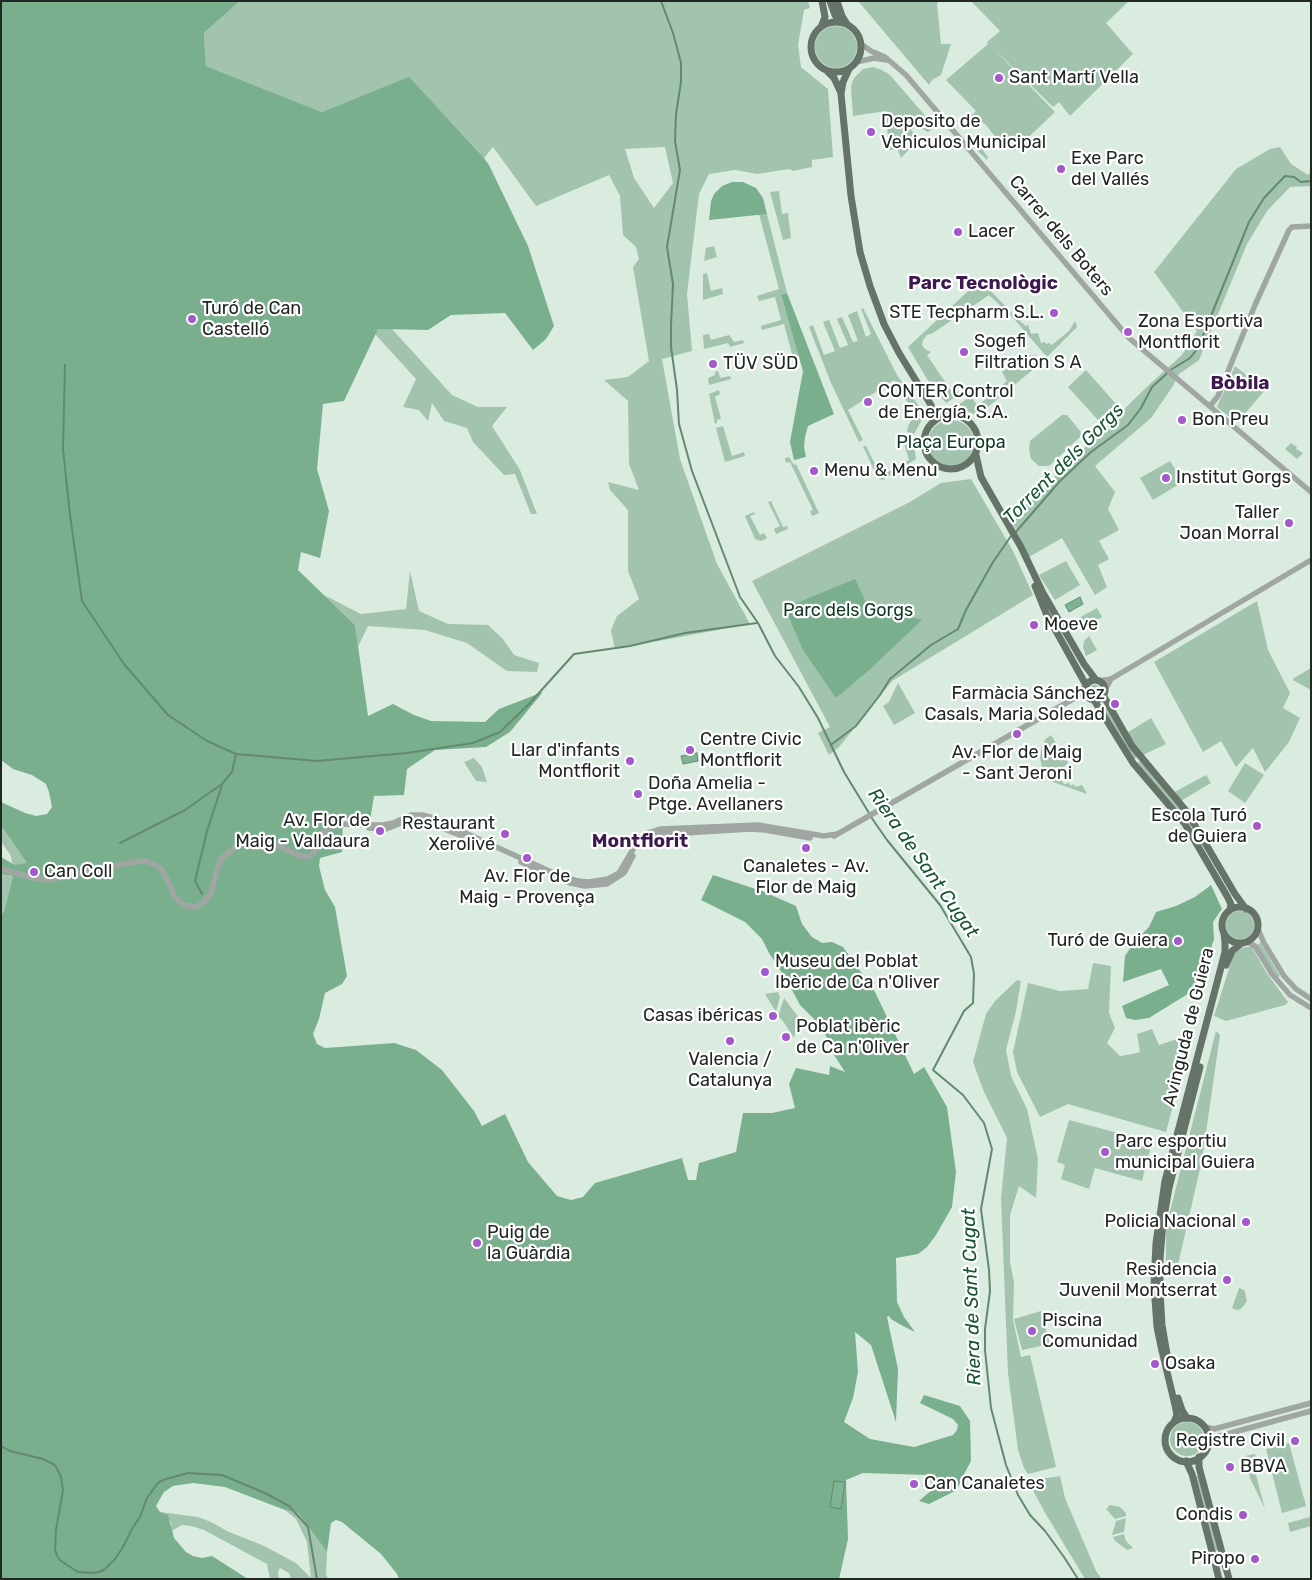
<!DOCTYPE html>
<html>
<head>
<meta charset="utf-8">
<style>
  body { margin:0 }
  #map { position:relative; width:1312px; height:1580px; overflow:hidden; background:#daece0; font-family:Rubik,sans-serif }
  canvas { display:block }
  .frame { position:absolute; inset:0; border:2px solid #212823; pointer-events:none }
</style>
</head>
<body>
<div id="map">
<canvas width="1312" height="1580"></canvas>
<div class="frame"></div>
</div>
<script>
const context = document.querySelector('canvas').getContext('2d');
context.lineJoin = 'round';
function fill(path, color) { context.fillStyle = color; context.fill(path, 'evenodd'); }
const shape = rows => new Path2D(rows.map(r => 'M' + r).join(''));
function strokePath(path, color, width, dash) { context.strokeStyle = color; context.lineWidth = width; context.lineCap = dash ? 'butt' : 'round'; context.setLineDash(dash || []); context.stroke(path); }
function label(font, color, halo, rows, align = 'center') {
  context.font = font + ' Rubik,sans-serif'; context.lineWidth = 4.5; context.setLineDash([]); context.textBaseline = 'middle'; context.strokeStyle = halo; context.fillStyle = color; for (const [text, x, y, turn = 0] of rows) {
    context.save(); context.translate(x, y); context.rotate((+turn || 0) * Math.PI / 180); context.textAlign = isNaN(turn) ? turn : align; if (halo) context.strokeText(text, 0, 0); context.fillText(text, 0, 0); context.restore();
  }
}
const green = shape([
  [240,1,808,1,810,8,804,10,798,45,801,67,828,89,833,157,812,160,812,167,793,171,789,169,757,174,735,170,709,174,699,194,687,294,692,351,662,359,680,459,717,564,750,624,615,649,611,630,617,616,639,599,628,571,628,510,610,490,608,482,639,490,629,464,628,401,604,380,628,377,649,361,633,267,639,259,636,247,623,235,620,196,609,175,536,206,493,147,484,158,409,78,322,112,206,66,204,33],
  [665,147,673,183,654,208,634,178,625,149],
  [858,1,939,1,937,4,941,44,951,44,941,75,932,80,929,85],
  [971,1,1129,1,1106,23,1133,54,1070,116,1059,102,1053,107,990,45,1055,112,1014,151,1009,145,1007,148,997,139,986,125,981,121,978,123,969,115,967,113,968,112,973,114,976,111,946,80,988,44,987,42,1000,31],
  '815 47a21 21 0 1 1 42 0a21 21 0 1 1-42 0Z',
  [873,67,882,70,890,75,935,127,928,132,917,126,911,130,918,140,901,158,898,150,889,150,886,111,853,116,851,90,852,82,855,77,863,69],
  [974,138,988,157,987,160,971,144],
  [1280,147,1291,164,1308,175,1311,172,1311,186,1290,187,1267,211,1247,244,1199,360,1179,374,1173,386,1151,418,1095,466,1115,492,1108,509,1119,530,1099,541,1109,559,1098,565,1107,587,1095,595,1062,538,1029,557,1011,519,1151,383,1182,355,1197,331,1154,272,1236,169,1270,149],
  [779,191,782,214,788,213,791,238,783,240,770,192],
  [759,214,767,214,787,293,781,296,799,356,791,359,789,355,792,354,784,324,762,330,761,326,781,320,775,297,759,301,757,296,779,289],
  [714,246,717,257,704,261,706,248],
  [707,273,711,291,722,288,723,294,703,300,703,274],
  [980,280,1014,315,1018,313,1021,323,1023,323,1025,326,1028,325,1031,334,1038,333,1041,343,1045,342,1046,344,1049,343,1052,345,1069,331,1075,321,1077,327,1047,357,1015,320,989,295,933,333,927,335,923,340,922,345,925,349,931,352,927,355,952,392,957,389,959,395,946,403,930,384,908,347],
  [863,308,897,375,923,412,924,416,914,434,907,432,908,426,915,414,894,380,848,410,863,440,859,442,831,383,809,327,813,325,824,355,835,351,823,322,829,320,840,348,848,345,837,319,842,317,853,342,858,341,848,315,857,311,866,337,871,334,861,309],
  [377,329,392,329,452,395,478,407,507,407,492,426,520,470,537,514,531,514,515,474,504,475,473,442,467,428,444,421,432,403,428,421,419,410,403,407,416,379,375,334],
  [709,334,711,340,729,335,734,342,743,340,744,343,730,347,728,343,704,349,703,335],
  [1035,355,1041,363,977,416,964,409,954,408,971,396,976,404,980,404,1007,381,1002,372,1023,357],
  [1235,366,1265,390,1237,423,1217,407],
  [1086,370,1116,404,1098,420,1068,387],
  [718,371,720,378,730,376,731,379,709,385,708,378,715,375,715,372],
  [719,390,720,394,715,397,721,419,717,420,717,423,715,424,709,394],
  [1062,415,1067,415,1081,432,1080,437,1049,466,1039,466,1031,459,1029,450,1030,441],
  '928 443a23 23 0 1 1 46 0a23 23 0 1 1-46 0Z',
  [723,426,732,456,744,452,745,456,725,462,716,428],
  [905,437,913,439,916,459,883,480,880,479,877,477,863,446,866,446,881,476,909,460,905,446],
  [1291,443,1297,447,1296,449,1303,453,1297,459,1285,449],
  [789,457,794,465,796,464,819,513,812,516,810,511,813,510,790,462,786,463,785,458],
  [1170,461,1183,482,1153,500,1140,478],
  [971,479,1013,551,1033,595,892,681,839,747,829,755,818,733,830,727,752,581,910,502,941,483],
  [771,501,783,527,787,526,788,529,776,534,774,529,780,526,768,502],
  [754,512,755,514,750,516,760,535,764,533,767,538,761,541,755,539,745,516],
  [1066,561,1080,585,1055,600,1039,575],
  [410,571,419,611,448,624,488,625,503,639,514,655,539,663,537,672,507,671,467,643,425,630,368,626,358,647,355,625,324,595,361,614,406,609],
  [1257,601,1268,650,1290,693,1283,708,1300,718,1289,742,1265,772,1253,748,1236,767,1221,741,1203,752,1154,662],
  [1097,608,1102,617,1075,632,1072,632,1068,624],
  [1089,636,1097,650,1086,656,1083,647,1084,641],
  [1311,668,1311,690,1293,680,1294,678],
  [898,683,915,713,894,725,883,706,889,702],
  '1089.5 690a5.5 5.5 0 1 1 11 0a5.5 5.5 0 1 1-11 0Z',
  [1105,704,1137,757,1133,760,1101,707],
  [1151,718,1166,744,1145,754,1140,758,1125,734],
  [1051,735,1068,763,1064,767,1065,770,1063,771,1063,774,1060,778,1064,784,1069,783,1071,786,1074,784,1075,787,1082,785,1087,794,1053,782,1044,777,1040,758,1042,745,1046,739],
  [474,758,482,767,487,782,476,781,464,762],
  [1140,761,1180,807,1195,835,1136,764],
  [1245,763,1264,775,1245,803,1228,791],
  [1206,775,1211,783,1179,802,1171,794],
  [1,826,9,838,28,864,15,865,12,863,11,856,1,841],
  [1,874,13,876,4,913,1,915],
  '1226 925a14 14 0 1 1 28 0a14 14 0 1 1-28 0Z',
  [1260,942,1280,976,1277,978,1257,946],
  [1245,947,1252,947,1266,972,1288,1002,1285,1005,1226,1021,1214,1016,1234,953],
  [1093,963,1111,966,1109,1013,1115,1028,1107,1043,1120,1056,1132,1054,1140,1052,1137,1034,1152,1029,1159,1045,1192,1034,1166,1132,1068,1104,1040,1117,1017,1072,1013,1052,1028,983,1060,991,1088,989],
  [1017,980,1021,981,1016,1011,1006,1050,1011,1076,1027,1109,1038,1159,1036,1198,1019,1186,1010,1215,1010,1261,1014,1283,1013,1320,1021,1357,1030,1355,1056,1467,1028,1474,1024,1468,1018,1450,1008,1373,1001,1198,1007,1138,984,1092,973,1062,986,1014,995,1001],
  [778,992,780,997,776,1012,765,994],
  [784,998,799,1018,803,1016,804,1019,796,1028,794,1038,783,1021,778,1016],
  [1216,1031,1220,1035,1202,1160,1177,1269,1166,1264,1166,1227],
  [1069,1120,1152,1142,1142,1181,1095,1168,1089,1189,1061,1179,1065,1165,1057,1162],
  [1239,1288,1244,1290,1245,1292,1247,1301,1241,1309,1237,1310,1232,1308],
  [1041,1311,1050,1344,1022,1350,1014,1319],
  '1170 1439a17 17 0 1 1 34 0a17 17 0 1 1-34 0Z',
  [1289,1443,1306,1506,1282,1513,1266,1449],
  [1255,1454,1258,1466,1254,1467,1265,1509,1250,1478,1245,1456],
  [1060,1476,1065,1498,1096,1571,1102,1579,1085,1579,1044,1511,1028,1481],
  [1195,1476,1198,1476,1218,1550,1215,1551],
  [1110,1505,1120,1507,1126,1513,1126,1516,1115,1519,1106,1509],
  [285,1510,298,1513,327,1552,326,1574,328,1579,291,1579,289,1573,280,1568,278,1572,279,1579,270,1579,267,1564,204,1530,191,1526,182,1525,173,1530,172,1535,171,1522,160,1512,198,1517,211,1522,229,1532,262,1545,296,1563,311,1578,307,1542,296,1519],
  [1310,1517,1311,1526,1290,1532,1288,1523],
  [1126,1518,1124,1532,1112,1535,1116,1521],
  [1124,1534,1126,1541,1133,1548,1127,1550,1114,1540,1113,1537]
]);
const forest = shape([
  [1,1,240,1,204,33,206,66,322,112,409,77,484,158,489,165,528,246,554,326,546,339,533,350,505,313,451,315,428,330,378,329,344,401,323,404,317,469,329,511,320,558,301,552,298,570,355,625,368,716,393,704,414,715,431,721,485,722,499,709,543,692,510,732,486,747,435,750,407,769,404,795,374,796,370,821,343,818,342,852,320,858,319,866,325,890,335,907,347,976,342,984,325,993,319,1019,313,1034,317,1044,325,1048,394,1043,416,1050,442,1070,474,1111,482,1126,505,1114,528,1162,557,1196,571,1200,583,1197,595,1183,682,1158,688,1180,696,1180,699,1163,736,1152,743,1113,772,1113,795,1108,789,1084,796,1068,829,1075,830,1066,845,1072,834,1055,822,1027,800,1005,786,979,769,953,762,939,745,922,701,900,713,875,762,891,796,906,802,924,812,937,822,943,832,942,843,947,875,992,914,1074,924,1067,947,1107,956,1172,952,1207,936,1235,927,1247,918,1254,896,1258,897,1302,904,1317,915,1332,901,1325,891,1319,889,1316,887,1317,898,1369,896,1422,871,1345,855,1332,858,1372,853,1398,844,1422,870,1439,914,1447,953,1435,957,1430,958,1425,953,1419,920,1403,924,1395,960,1406,970,1421,971,1461,961,1480,957,1490,929,1504,919,1501,933,1489,929,1475,863,1473,846,1480,848,1539,839,1579,399,1579,397,1574,381,1554,342,1522,336,1520,331,1523,327,1552,298,1513,285,1510,225,1487,193,1483,173,1486,164,1492,156,1506,160,1512,168,1515,174,1538,186,1552,193,1556,202,1558,212,1556,248,1579,1,1579,1,915,4,912,13,876,1,874,1,857,15,865,27,863,1,826,1,802,25,813,36,816,47,814,52,807,49,792,46,784,32,775,13,769,1,760],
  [732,182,743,182,756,188,763,198,767,214,709,220,711,201,714,194,722,186],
  [787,293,834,414,808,426,805,437,804,447,806,457,794,460,790,442,803,371,781,295],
  [855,579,870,611,880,614,891,611,922,620,868,671,836,698,803,650,785,608],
  [1211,885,1222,909,1213,922,1214,939,1206,964,1191,992,1149,1018,1135,1020,1126,1018,1122,1006,1169,985,1161,969,1123,982,1125,956,1135,941,1149,927,1156,912,1176,906,1195,897]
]);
const water = shape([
  [1080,597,1083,604,1069,612,1065,605,1080,597],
  [697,753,698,761,683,764,681,756,697,753],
  [834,1481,845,1482,841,1509,830,1507,834,1481]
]);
const stream = shape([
  [661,1,673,33,681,63,681,82,676,114,675,141,680,170,667,247,673,284,671,326,671,347,677,390,679,424,692,471,740,597,758,623,775,656,799,687,818,718,844,772,869,813],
  [65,365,63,449,70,515,82,601,124,664,168,715,207,741,236,754,317,761,407,753,473,743,500,732,529,704,574,654,630,646,685,633,757,623],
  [1015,533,1060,481,1091,452,1128,425,1141,408,1152,387,1172,369,1190,358,1198,348,1249,222,1264,198,1285,176,1294,177,1301,182,1311,181],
  [832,744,856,726,880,695,890,679,931,645,958,629,966,610,993,562,1011,536],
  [871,817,887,840,940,905,971,957,974,974,973,1003,964,1011,933,1070,963,1095,984,1123,992,1149,981,1209,989,1270,990,1291,985,1329,985,1350,991,1408,1006,1465,1018,1495,1030,1515,1045,1531,1064,1557,1078,1579],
  [120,843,185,810,222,784,232,772,236,754],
  [202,894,195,881,207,831,222,785],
  [1,1446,10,1451,43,1459,55,1465,61,1477,63,1490,56,1530,55,1549,57,1556,61,1561,78,1572,92,1573,99,1572,105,1569,115,1559,123,1547,132,1529,140,1517,147,1498,155,1487,159,1482,166,1479,188,1473,222,1475,265,1493,289,1506,308,1527,317,1579]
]);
const minor = shape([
  [861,44,871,51,885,57,906,75,1129,338,1311,492],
  [857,62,874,58,886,60],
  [1210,406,1218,396,1255,305,1289,230,1292,227,1311,226],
  [1098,681,1111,679,1116,676,1311,560],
  [1105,690,1111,679],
  [1080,695,1089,698],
  [369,828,386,829,406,821,422,820,462,836],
  [653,835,750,829,765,830,810,838],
  [834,836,1080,695,1085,690],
  [521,862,542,872],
  [1,869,34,878,47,880,59,878,133,862,145,861,154,864,161,869,169,883,175,897,183,905,196,907,205,901,211,893,218,866,222,858,236,847,253,841,263,841,271,842,300,856,308,857,314,853,322,835,328,828,336,825,344,824,362,825,383,825,393,823,411,815,422,815,430,817,556,874,578,881,589,882,608,879,619,873,635,846,642,838,648,833,661,829,758,825,824,836,837,834],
  [553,876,570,883,585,886,607,884,624,873,633,856],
  [1258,929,1264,943,1284,976,1296,989,1311,999],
  [1247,942,1255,946,1272,974,1290,995,1311,1008],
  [1205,1427,1214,1429,1311,1403],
  [1208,1443,1216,1437,1311,1411]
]);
const major = shape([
  [830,1,835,15,840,22],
  [837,1,842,16,847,24],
  '811 47a25 25 0 1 1 50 0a25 25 0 1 1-50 0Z',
  [821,27,825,17,822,1],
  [849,69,843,82,841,94,851,196,860,252,870,286,884,324,899,353,931,405,933,412,933,422],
  [827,71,834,78,841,93],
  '924 442a27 27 0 1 1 54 0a27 27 0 1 1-54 0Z',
  [976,455,981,477,1021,547,1043,593,1084,664,1096,680],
  [1035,586,1046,613,1086,685],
  '1085 690a10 10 0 1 1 20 0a10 10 0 1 1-20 0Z',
  [1103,695,1132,746,1187,812,1235,894,1246,909],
  [1094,700,1133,763,1185,824,1227,896,1231,904,1230,910],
  '1222 925a18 18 0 1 1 36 0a18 18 0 1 1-36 0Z',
  [1226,965,1232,951,1241,944],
  [1167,1354,1162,1325,1160,1291,1160,1259,1163,1222,1169,1188,1200,1067],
  [1178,1398,1182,1410,1187,1418],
  '1165 1440a22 22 0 1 1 44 0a22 22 0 1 1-44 0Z',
  [1174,1422,1177,1415,1175,1405,1162,1351,1157,1327,1154,1285,1156,1243,1165,1181,1225,952,1225,943,1224,933],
  [1199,1457,1199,1467,1229,1579],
  [1186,1461,1192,1474,1219,1579]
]);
const markers = [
  [999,78,5,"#a358cb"],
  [871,132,5,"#a358cb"],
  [1061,169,5,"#a358cb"],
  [958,232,5,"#a358cb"],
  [1054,313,5,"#a358cb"],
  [192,319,5,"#a358cb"],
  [1128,332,5,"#a358cb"],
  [964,352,5,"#a358cb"],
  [713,364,5,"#a358cb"],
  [868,402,5,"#a358cb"],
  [1182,420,5,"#a358cb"],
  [814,471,5,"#a358cb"],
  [1166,478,5,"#a358cb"],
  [1289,523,5,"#a358cb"],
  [1034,625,5,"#a358cb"],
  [1115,704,5,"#a358cb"],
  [1017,734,5,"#a358cb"],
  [690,750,5,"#a358cb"],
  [630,761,5,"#a358cb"],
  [638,794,5,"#a358cb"],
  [1257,826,5,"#a358cb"],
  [380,831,5,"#a358cb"],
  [505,834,5,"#a358cb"],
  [806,848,5,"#a358cb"],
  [527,858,5,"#a358cb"],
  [34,872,5,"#a358cb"],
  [1178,941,5,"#a358cb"],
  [765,972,5,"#a358cb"],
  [773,1016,5,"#a358cb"],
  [786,1037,5,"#a358cb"],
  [730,1041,5,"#a358cb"],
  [1105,1152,5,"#a358cb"],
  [1246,1222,5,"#a358cb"],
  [477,1243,5,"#a358cb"],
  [1227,1280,5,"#a358cb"],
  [1032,1331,5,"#a358cb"],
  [1155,1364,5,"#a358cb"],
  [1295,1441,5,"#a358cb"],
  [1230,1467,5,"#a358cb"],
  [914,1484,5,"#a358cb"],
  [1243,1515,5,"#a358cb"],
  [1255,1559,5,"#a358cb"]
];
const poiNames = [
  ["Sant Martí Vella",1009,78],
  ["Deposito de",881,122],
  ["Vehiculos Municipal",881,143],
  ["Exe Parc",1071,159],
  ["del Vallés",1071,180],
  ["Lacer",968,232],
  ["Turó de Can",202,309],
  ["Castelló",202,330],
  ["STE Tecpharm S.L.",1044,313,"right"],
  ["Zona Esportiva",1138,322],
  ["Montflorit",1138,343],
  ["Sogefi",974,342],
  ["Filtration S A",974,363],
  ["TÜV SÜD",723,364],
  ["CONTER Control",878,392],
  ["de Energía, S.A.",878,413],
  ["Bon Preu",1192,420],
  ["Menu & Menu",824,471],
  ["Institut Gorgs",1176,478],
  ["Taller",1279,513,"right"],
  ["Joan Morral",1279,534,"right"],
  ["Moeve",1044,625],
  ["Farmàcia Sánchez",1105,694,"right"],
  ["Casals, Maria Soledad",1105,715,"right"],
  ["Centre Civic",700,740],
  ["Montflorit",700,761],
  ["Llar d'infants",620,751,"right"],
  ["Montflorit",620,772,"right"],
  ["Av. Flor de Maig",1017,753,"center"],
  ["- Sant Jeroni",1017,774,"center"],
  ["Doña Amelia -",648,784],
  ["Ptge. Avellaners",648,805],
  ["Escola Turó",1247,816,"right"],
  ["de Guiera",1247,837,"right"],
  ["Av. Flor de",370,821,"right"],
  ["Maig - Valldaura",370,842,"right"],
  ["Restaurant",495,824,"right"],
  ["Xerolivé",495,845,"right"],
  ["Canaletes - Av.",806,867,"center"],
  ["Flor de Maig",806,888,"center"],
  ["Can Coll",44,872],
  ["Av. Flor de",527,877,"center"],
  ["Maig - Provença",527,898,"center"],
  ["Turó de Guiera",1168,941,"right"],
  ["Museu del Poblat",775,962],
  ["Ibèric de Ca n'Oliver",775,983],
  ["Casas ibéricas",763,1016,"right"],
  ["Poblat ibèric",796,1027],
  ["de Ca n'Oliver",796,1048],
  ["Valencia /",730,1060,"center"],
  ["Catalunya",730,1081,"center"],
  ["Parc esportiu",1115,1142],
  ["municipal Guiera",1115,1163],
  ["Policia Nacional",1236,1222,"right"],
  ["Puig de",487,1233],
  ["la Guàrdia",487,1254],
  ["Residencia",1217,1270,"right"],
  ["Juvenil Montserrat",1217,1291,"right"],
  ["Piscina",1042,1321],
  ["Comunidad",1042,1342],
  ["Osaka",1165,1364],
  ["Registre Civil",1285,1441,"right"],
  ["BBVA",1240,1467],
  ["Can Canaletes",924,1484],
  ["Condis",1233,1515,"right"],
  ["Piropo",1245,1559,"right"]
];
const streetNames = [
  ["Carrer dels Boters",1061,236,50],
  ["Avinguda de Guiera",1189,1027,-76]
];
const parkNames = [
  ["Plaça Europa",951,443],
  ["Parc dels Gorgs",848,611]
];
const neighbourhoodNames = [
  ["Parc Tecnològic",983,284],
  ["Bòbila",1240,384],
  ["Montflorit",640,842]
];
const waterNames = [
  ["Torrent dels Gorgs",1064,464,-45],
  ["Riera de Sant Cugat",923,863,55],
  ["Riera de Sant Cugat",972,1297,-92]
];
fill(green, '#a2c3ad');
fill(forest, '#7aaf8e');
fill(water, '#7fb493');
strokePath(water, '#638a71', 1);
strokePath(stream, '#638a71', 2);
strokePath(minor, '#a0a7a2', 5.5);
strokePath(major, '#657369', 7);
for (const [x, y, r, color] of markers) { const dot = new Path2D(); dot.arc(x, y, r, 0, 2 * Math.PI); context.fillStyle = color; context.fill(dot); strokePath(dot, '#fff', 2); }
label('18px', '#212823', '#fff', poiNames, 'left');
label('18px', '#212823', '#fff', streetNames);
label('18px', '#103a24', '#fff', parkNames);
label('bold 19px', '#3d1950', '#fff', neighbourhoodNames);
label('italic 19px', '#165534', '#fff', waterNames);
</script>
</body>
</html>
